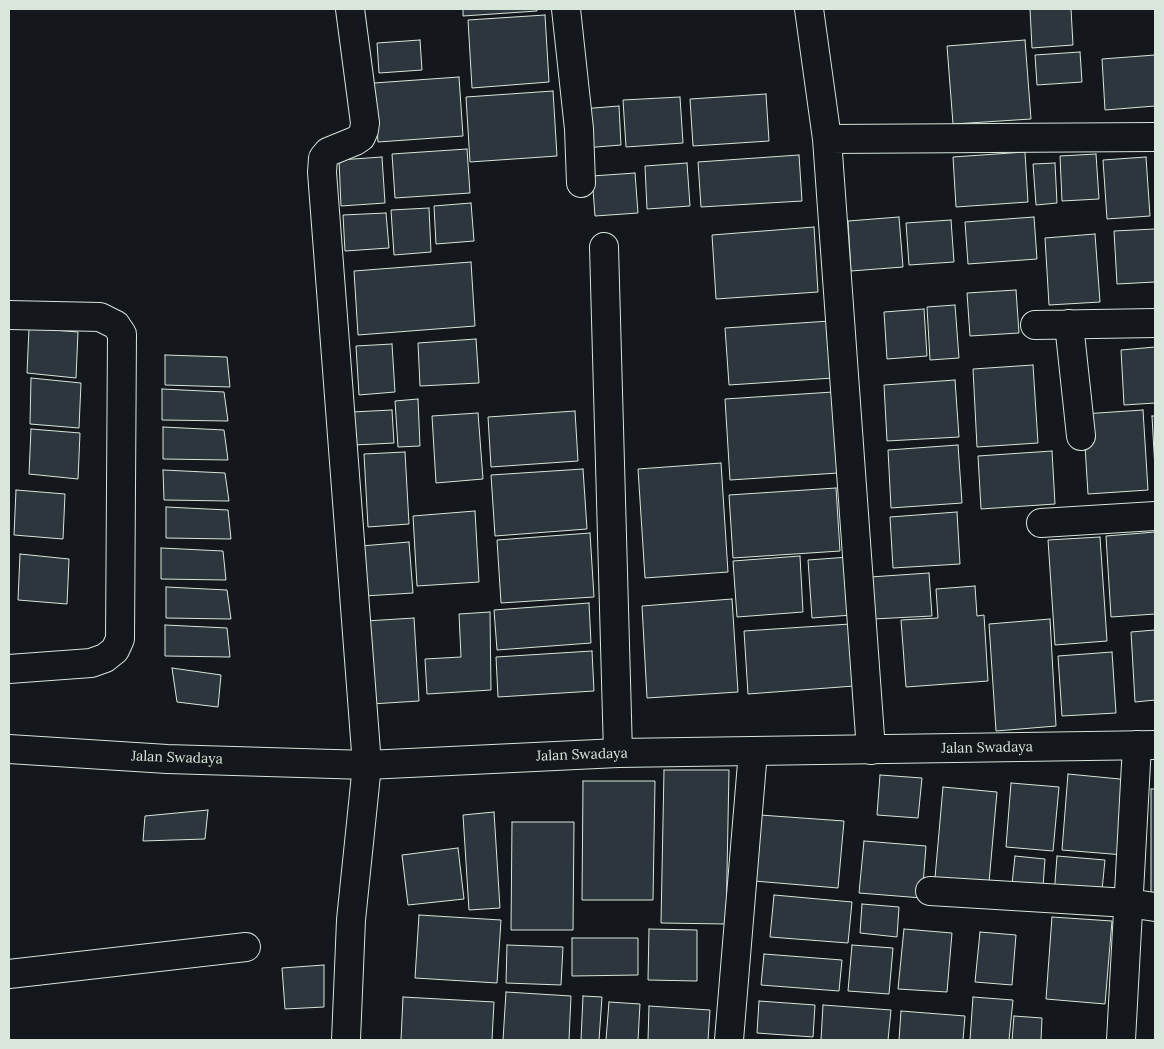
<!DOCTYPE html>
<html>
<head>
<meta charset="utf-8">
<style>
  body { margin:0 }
  #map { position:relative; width:1164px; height:1049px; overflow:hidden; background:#14181c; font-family:Lora,serif }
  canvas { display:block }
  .frame { position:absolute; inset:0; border:10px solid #d8e6dc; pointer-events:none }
</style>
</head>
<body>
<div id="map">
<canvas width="1164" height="1049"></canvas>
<div class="frame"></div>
</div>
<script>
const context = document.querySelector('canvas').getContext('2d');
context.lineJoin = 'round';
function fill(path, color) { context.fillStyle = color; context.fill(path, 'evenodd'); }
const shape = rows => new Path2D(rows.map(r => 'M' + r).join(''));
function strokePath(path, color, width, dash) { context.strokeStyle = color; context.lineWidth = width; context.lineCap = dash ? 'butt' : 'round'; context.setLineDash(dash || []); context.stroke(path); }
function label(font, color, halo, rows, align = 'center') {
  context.font = font + ' Lora,serif'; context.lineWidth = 4; context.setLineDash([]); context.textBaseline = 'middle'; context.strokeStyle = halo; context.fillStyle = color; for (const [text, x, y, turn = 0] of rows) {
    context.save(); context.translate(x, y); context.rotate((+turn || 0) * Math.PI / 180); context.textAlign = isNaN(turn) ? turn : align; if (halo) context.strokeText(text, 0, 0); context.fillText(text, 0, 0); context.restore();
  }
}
const building = shape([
  [463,9,537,9,537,11,463,16,463,9],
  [1030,9,1071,9,1073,45,1032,48,1030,9],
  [545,15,549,82,472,88,468,20,545,15],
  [420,40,422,70,379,73,377,43,420,40],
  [1025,40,1031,119,953,124,947,46,1025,40],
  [1080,52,1082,82,1037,85,1035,55,1080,52],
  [1155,55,1155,106,1105,110,1102,59,1155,55],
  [459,77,463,136,378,142,374,83,459,77],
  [553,91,557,156,470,162,466,97,553,91],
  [766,94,769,141,693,146,690,99,766,94],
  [680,97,683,143,626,147,623,100,680,97],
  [619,106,621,145,584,148,581,109,619,106],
  [467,149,470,193,395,198,392,154,467,149],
  [1025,152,1028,202,956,207,953,157,1025,152],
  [1096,154,1099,199,1062,201,1060,156,1096,154],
  [799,155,802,201,701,207,698,162,799,155],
  [382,157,385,203,341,206,339,160,382,157],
  [1146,157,1150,216,1107,219,1103,160,1146,157],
  [687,163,690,206,647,209,645,166,687,163],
  [1055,163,1057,203,1036,205,1033,164,1055,163],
  [635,173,638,213,595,216,592,176,635,173],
  [471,203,474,241,436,244,434,206,471,203],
  [429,208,431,252,394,255,391,210,429,208],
  [386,213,389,248,345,251,343,215,386,213],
  [899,217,903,267,851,271,848,221,899,217],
  [1034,217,1037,259,968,264,965,222,1034,217],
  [951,220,954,262,909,265,906,223,951,220],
  [814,227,818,292,716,299,712,235,814,227],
  [1155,229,1155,282,1117,284,1114,231,1155,229],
  [1095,234,1100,302,1049,305,1045,238,1095,234],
  [471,262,475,326,358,335,354,271,471,262],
  [1016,290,1019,333,970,336,967,293,1016,290],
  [955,305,959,358,930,360,927,307,955,305],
  [924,309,927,356,887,359,884,312,924,309],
  [830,321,833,378,729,385,725,328,830,321],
  [29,328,78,332,76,378,27,373,29,328],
  [476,339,479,383,420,386,418,343,476,339],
  [392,344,395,392,359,395,356,346,392,344],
  [1155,347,1155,403,1124,405,1121,350,1155,347],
  [165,355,227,357,230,387,165,385,165,355],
  [1033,365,1038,443,977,447,973,369,1033,365],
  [31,378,81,383,79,428,30,424,31,378],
  [955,380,959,437,887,441,884,385,955,380],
  [162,389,224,392,228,421,162,420,162,389],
  [833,392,838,473,730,480,725,399,833,392],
  [418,399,420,446,398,447,395,401,418,399],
  [392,410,394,443,354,445,352,412,392,410],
  [1143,410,1148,490,1088,494,1083,414,1143,410],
  [575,411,578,461,491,467,488,417,575,411],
  [478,413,483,479,436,483,432,416,478,413],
  [1152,416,1155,416,1155,469,1152,416],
  [163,427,224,430,228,460,163,459,163,427],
  [31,429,80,433,78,479,29,474,31,429],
  [958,445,962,503,891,508,888,450,958,445],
  [1052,451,1055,504,981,509,978,456,1052,451],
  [405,452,409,524,368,527,364,454,405,452],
  [721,463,728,572,645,578,638,469,721,463],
  [583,469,587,529,495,536,491,475,583,469],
  [163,470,225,473,229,501,164,500,163,470],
  [836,488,840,551,733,558,729,495,836,488],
  [16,490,65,494,63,539,14,535,16,490],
  [166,507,228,510,231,539,166,538,166,507],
  [475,511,479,582,417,586,413,516,475,511],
  [957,512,960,564,893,568,890,517,957,512],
  [1155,532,1155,614,1111,617,1106,536,1155,532],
  [590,533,594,597,501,603,497,540,590,533],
  [1100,537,1107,641,1055,645,1048,540,1100,537],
  [409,542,413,593,364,596,361,546,409,542],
  [161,548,223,551,226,580,161,579,161,548],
  [20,554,69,559,67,604,18,600,20,554],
  [800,556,803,612,737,617,733,561,800,556],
  [849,557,852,615,812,618,808,560,849,557],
  [929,573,932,616,873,619,870,577,929,573],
  [975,586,977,616,984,615,988,681,906,687,901,620,938,618,936,589,975,586],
  [166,587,227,590,231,619,166,618,166,587],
  [732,599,738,692,647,698,642,606,732,599],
  [589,603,591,643,497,650,494,610,589,603],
  [490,612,491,690,427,694,425,659,461,657,459,614,490,612],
  [414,618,419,701,371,704,366,621,414,618],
  [1050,619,1056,726,996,731,989,624,1050,619],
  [850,624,854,686,748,694,744,631,850,624],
  [165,625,227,628,230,657,165,656,165,625],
  [1155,630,1155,700,1135,702,1131,632,1155,630],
  [592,651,594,691,498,697,496,657,592,651],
  [1112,652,1116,713,1062,716,1058,656,1112,652],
  [172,668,221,675,218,707,177,702,172,668],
  [664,770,729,770,726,924,661,923,664,770],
  [1068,774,1130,780,1124,855,1062,850,1068,774],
  [880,775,922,778,918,818,877,815,880,775],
  [583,781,655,781,653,900,582,900,583,781],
  [1011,783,1059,787,1053,851,1006,847,1011,783],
  [943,787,997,792,988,894,934,889,943,787],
  [1151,789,1155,789,1155,900,1151,900,1151,789],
  [208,810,205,839,143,841,145,816,208,810],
  [494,812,500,908,469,910,463,815,494,812],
  [760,815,844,821,838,888,754,881,760,815],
  [512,822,574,822,573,930,511,930,512,822],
  [864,841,926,846,922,898,859,893,864,841],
  [458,848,464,899,408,905,402,855,458,848],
  [1015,856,1045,859,1043,887,1012,884,1015,856],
  [1057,856,1105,860,1101,900,1054,896,1057,856],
  [774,895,852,902,848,943,770,937,774,895],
  [862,904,899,907,897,937,860,933,862,904],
  [419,915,501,920,497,983,415,978,419,915],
  [1052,917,1112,921,1105,1004,1046,999,1052,917],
  [649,929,697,930,697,981,648,980,649,929],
  [904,929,952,933,947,992,898,989,904,929],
  [980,932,1016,935,1012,985,975,982,980,932],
  [572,938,638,938,638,975,572,976,572,938],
  [507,945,563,947,561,985,506,983,507,945],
  [852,945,893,948,889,994,848,991,852,945],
  [764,954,842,960,839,991,761,985,764,954],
  [324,965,324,1007,285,1009,282,968,324,965],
  [506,992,571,996,569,1040,503,1040,506,992],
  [583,996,602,997,599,1040,581,1040,583,996],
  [403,997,494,1002,492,1040,401,1040,403,997],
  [973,997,1013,1000,1009,1040,970,1040,973,997],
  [759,1001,815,1005,813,1037,757,1033,759,1001],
  [609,1002,640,1004,638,1040,606,1040,609,1002],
  [823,1005,891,1010,888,1040,821,1040,823,1005],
  [649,1006,710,1010,708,1040,648,1040,649,1006],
  [901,1011,965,1016,963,1040,899,1040,901,1011],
  [1014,1016,1042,1018,1041,1040,1012,1040,1014,1016]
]);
const street = shape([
  [566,9,579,129,581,183],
  [809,9,827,139,871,750],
  [827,139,1155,137],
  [604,247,618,753],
  [9,315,100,317,116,325,122,334,120,639,115,650,105,658,91,663,9,669],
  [1069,324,1081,436],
  [1035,325,1155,323],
  [1041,523,1155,516],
  [930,891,1128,903,1155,907],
  [9,974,246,947],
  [346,1040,351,920,367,765,322,172,323,158,328,152,355,141,361,137,364,130,365,123,350,9],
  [729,1040,753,751],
  [1121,1040,1137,745]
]);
const secondary = shape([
  [9,749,167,759,367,765,618,753,1155,745]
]);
const streetNames = [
  ["Jalan Swadaya",987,748,-1],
  ["Jalan Swadaya",582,755,-2],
  ["Jalan Swadaya",177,758,2]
];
fill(building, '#2c363c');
strokePath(building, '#d8e6dc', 1);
strokePath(street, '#d8e6dc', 30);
strokePath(secondary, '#d8e6dc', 30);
strokePath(street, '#14181c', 28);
strokePath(secondary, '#14181c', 28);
label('14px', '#d8e6dc', '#14181c', streetNames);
</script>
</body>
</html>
